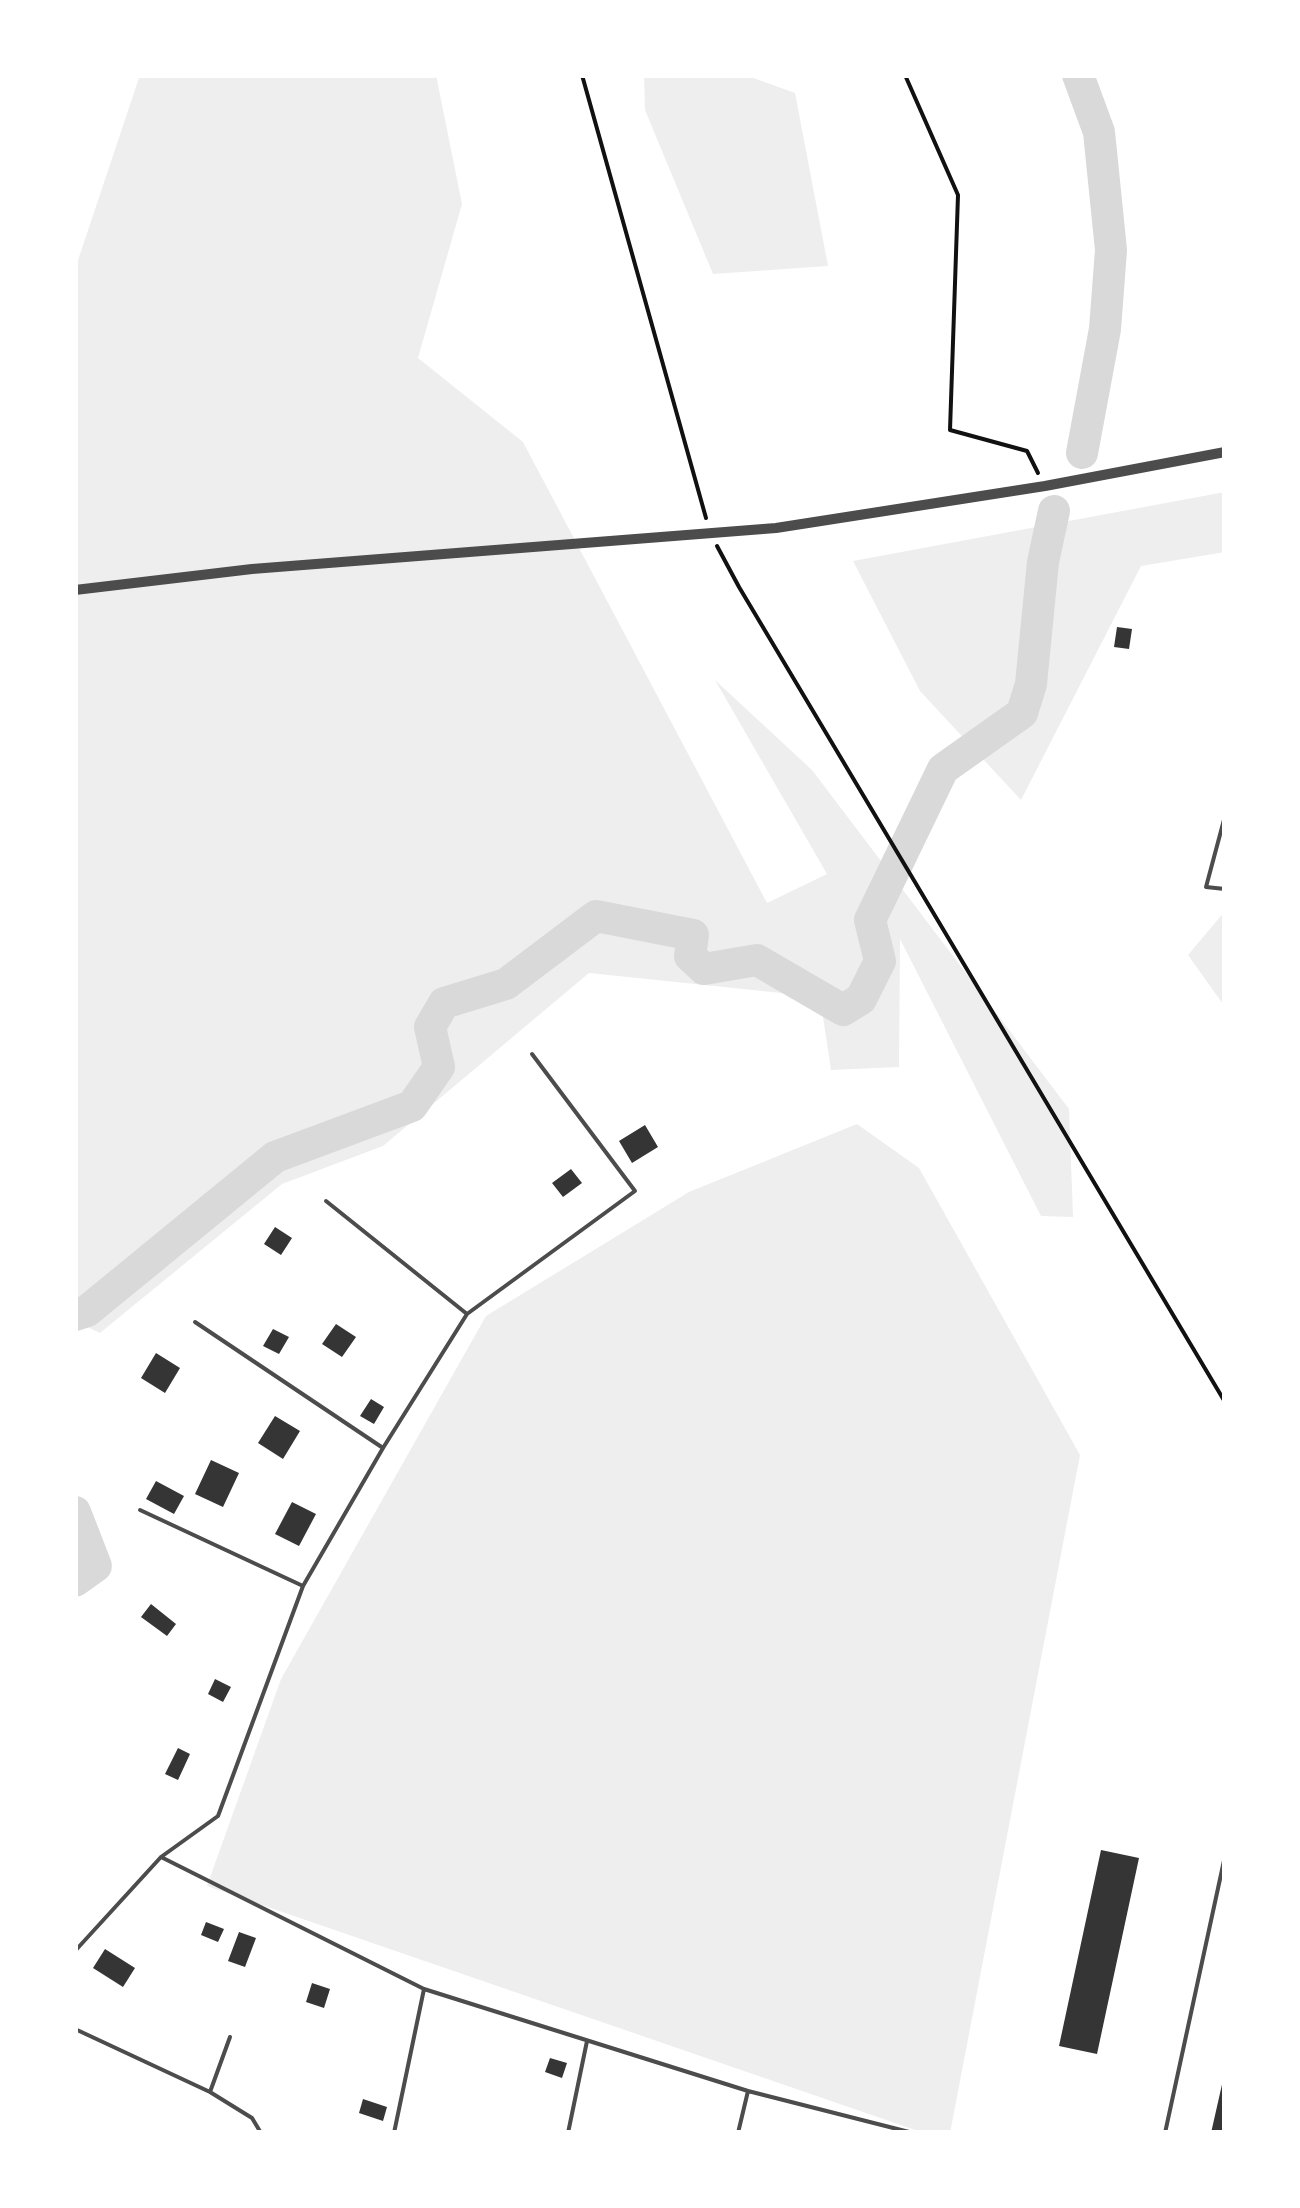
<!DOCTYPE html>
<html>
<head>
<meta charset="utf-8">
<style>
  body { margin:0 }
  #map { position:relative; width:1300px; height:2208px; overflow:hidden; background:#fff; font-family:"PT Serif",serif }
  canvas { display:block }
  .frame { position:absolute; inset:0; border:78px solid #fff; pointer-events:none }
</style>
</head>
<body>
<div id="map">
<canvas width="1300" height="2208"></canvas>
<div class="frame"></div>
</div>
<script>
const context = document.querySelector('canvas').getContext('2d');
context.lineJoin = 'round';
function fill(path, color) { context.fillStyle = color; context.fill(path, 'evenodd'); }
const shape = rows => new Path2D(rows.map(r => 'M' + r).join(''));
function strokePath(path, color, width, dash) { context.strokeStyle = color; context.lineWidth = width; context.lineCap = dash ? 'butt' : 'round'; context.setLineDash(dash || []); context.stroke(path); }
const green = shape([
  [140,75,436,75,462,204,418,358,523,442,767,903,827,874,715,680,812,770,1069,1109,1073,1217,1041,1216,900,939,899,1067,831,1070,820,997,589,973,383,1146,282,1184,100,1333,75,1321,75,269],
  [644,75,745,75,795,93,828,266,713,274,645,110],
  [1225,492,1225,552,1141,566,1021,800,920,691,853,561],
  [1225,911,1225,1007,1188,955],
  [857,1124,919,1168,1080,1455,950,2133,924,2133,207,1886,281,1679,486,1316,689,1192]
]);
const river = shape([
  [1078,75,1099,132,1111,250,1105,329,1082,453],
  [75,1315,87,1311,275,1157,412,1106,439,1067,430,1027,444,1003,506,984,596,916,693,935,690,956,704,969,757,960,843,1010,861,999,880,961,870,920,943,769,1022,713,1031,684,1043,562,1054,511],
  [75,1512,96,1566,75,1581]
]);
const building = shape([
  [1117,627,1132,629,1129,649,1114,647],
  [645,1125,658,1147,632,1163,619,1141],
  [571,1169,582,1183,563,1197,552,1183],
  [275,1227,292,1238,281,1255,264,1244],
  [336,1324,356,1337,342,1357,322,1344],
  [273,1329,289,1337,279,1354,263,1346],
  [156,1353,180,1368,165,1393,141,1378],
  [371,1399,384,1407,374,1424,360,1416],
  [275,1416,300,1431,283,1459,258,1443],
  [211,1460,239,1473,223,1507,195,1494],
  [156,1481,184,1496,174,1514,146,1499],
  [292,1502,316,1514,299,1546,275,1534],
  [151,1604,176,1624,167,1636,141,1617],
  [215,1679,231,1687,223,1702,208,1694],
  [178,1748,190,1754,178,1780,165,1774],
  [1101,1850,1139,1858,1097,2054,1059,2046],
  [206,1922,224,1929,218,1942,201,1935],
  [239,1932,256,1938,245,1967,228,1961],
  [105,1949,135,1968,123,1987,93,1968],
  [312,1983,330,1989,324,2008,306,2002],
  [550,2058,567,2063,562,2078,545,2072],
  [1223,2080,1223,2133,1211,2133],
  [363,2099,387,2107,383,2121,359,2113]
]);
const path = shape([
  [582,75,706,518],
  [905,75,958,195,950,430,1027,451,1038,473],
  [717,546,739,587,1225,1402]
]);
const service = shape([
  [1225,816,1206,887,1225,889],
  [326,1201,467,1314],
  [195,1322,383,1448],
  [140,1510,303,1586],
  [161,1857,424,1989,748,2091,913,2133],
  [75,1951,161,1857,218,1816,303,1586,383,1448,467,1314,635,1191,532,1054],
  [75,2029,210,2092,252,2118,261,2133],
  [210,2092,230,2037],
  [394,2133,424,1989],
  [568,2133,587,2041],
  [738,2133,748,2091],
  [1165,2133,1225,1856]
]);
const tertiary = shape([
  [75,590,252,569,776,528,1045,486,1225,452]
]);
fill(green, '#eee');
strokePath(river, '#d9d9d9', 32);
fill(building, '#353535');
strokePath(path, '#111', 4);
strokePath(service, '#4c4c4c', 4);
strokePath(tertiary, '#4c4c4c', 10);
</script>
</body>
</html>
